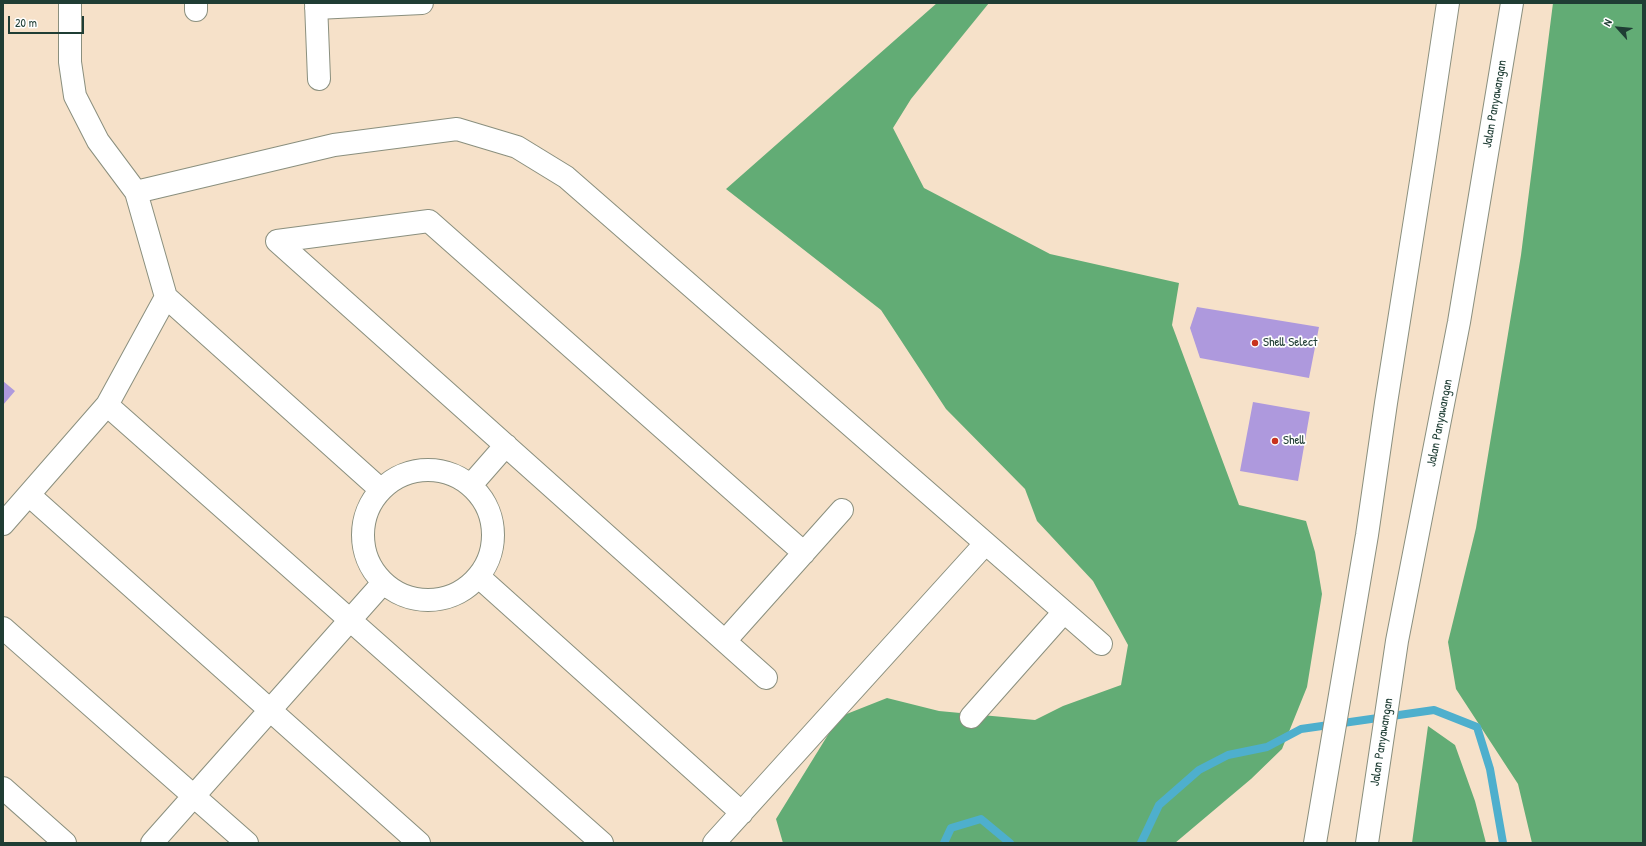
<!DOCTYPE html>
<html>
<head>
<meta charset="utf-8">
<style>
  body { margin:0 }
  #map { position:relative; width:1646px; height:846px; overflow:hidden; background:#f6e1c9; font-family:"Patrick Hand",sans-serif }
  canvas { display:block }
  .frame { position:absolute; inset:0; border:4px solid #1f3d34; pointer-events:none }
  .north { position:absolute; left:1598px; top:8px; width:40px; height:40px; -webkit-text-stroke:3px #fff; paint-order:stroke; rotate:297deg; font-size:11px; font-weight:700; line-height:16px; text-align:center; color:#1f3d34 }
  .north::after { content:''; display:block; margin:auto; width:14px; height:18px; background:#1f3d34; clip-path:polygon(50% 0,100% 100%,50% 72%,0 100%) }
  .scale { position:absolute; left:8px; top:16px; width:76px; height:18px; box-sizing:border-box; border:2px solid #1f3d34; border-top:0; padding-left:5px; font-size:12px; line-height:14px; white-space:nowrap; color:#1f3d34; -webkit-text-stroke:3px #fff; paint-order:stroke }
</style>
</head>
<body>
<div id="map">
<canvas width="1646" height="846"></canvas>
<div class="frame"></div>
<div class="north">N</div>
<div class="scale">20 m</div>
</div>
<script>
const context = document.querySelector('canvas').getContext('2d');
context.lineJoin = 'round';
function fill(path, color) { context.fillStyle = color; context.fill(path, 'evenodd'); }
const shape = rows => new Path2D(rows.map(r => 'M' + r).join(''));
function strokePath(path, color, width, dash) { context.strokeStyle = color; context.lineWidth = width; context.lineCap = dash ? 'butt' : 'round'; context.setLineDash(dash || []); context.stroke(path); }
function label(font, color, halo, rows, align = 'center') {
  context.font = font + ' "Patrick Hand",sans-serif'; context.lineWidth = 3.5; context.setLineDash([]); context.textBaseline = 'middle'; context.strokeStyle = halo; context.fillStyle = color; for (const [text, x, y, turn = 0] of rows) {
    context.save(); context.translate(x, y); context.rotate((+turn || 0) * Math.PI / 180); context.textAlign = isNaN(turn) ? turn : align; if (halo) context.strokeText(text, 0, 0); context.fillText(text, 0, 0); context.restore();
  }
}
const forest = shape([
  [937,3,989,3,911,99,893,128,924,188,1050,254,1179,283,1172,325,1239,505,1306,521,1315,552,1322,594,1307,687,1282,749,1251,779,1175,843,783,843,776,819,839,717,887,698,939,711,1035,720,1063,706,1121,685,1128,645,1093,581,1037,521,1025,489,946,409,881,310,726,189],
  [1553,3,1643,3,1643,843,1532,843,1518,784,1456,689,1448,642,1476,528,1521,255],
  [1428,726,1455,745,1475,801,1486,843,1412,843]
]);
const stream = shape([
  [944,843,951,828,981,819,1010,843],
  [1141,843,1159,805,1199,770,1228,755,1267,747,1301,729,1434,710,1477,727,1490,769,1503,843]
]);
const building = shape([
  [1197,307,1319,327,1309,378,1200,358,1190,328],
  [3,381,15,391,3,405],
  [1253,402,1310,412,1298,481,1240,471]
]);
const minor = shape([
  [70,3,70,62,75,96,98,141,136,192,334,145,457,129,517,147,566,177,1101,644],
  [196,3,196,10],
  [316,3,319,79],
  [316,8,422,3],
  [166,297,380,489],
  [107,405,602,843],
  '363 535a65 65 0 1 1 130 0a65 65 0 1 1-130 0Z',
  [471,485,506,445],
  [29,495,419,843],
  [3,524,107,405,166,297,136,192],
  [479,577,742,813],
  [3,628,247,843],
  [725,641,842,510],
  [766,678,277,241,429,221,804,553],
  [971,717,1064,612],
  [3,788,65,843],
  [152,843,382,584],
  [714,843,985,544]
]);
const secondary = shape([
  [1315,843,1367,535,1386,403,1425,156,1448,3],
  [1367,843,1397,641,1459,322,1512,3]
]);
const markers = [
  [1255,343,4,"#c8321e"],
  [1275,441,4,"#c8321e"]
];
const streetNames = [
  ["Jalan Panyawangan",1495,104,-80],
  ["Jalan Panyawangan",1440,423,-79],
  ["Jalan Panyawangan",1382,742,-81]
];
const poiNames = [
  ["Shell Select",1263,343],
  ["Shell",1283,441]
];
fill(forest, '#62ac75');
strokePath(stream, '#4eafcd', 8);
fill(building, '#ae99dd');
strokePath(minor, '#8a8f7e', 24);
strokePath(secondary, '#8a8f7e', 24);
strokePath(minor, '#fff', 22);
strokePath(secondary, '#fff', 22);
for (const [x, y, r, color] of markers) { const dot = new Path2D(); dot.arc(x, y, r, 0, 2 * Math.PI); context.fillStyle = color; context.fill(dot); strokePath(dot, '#fff', 1.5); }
label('13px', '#1f3d34', '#fff', streetNames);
label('13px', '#1f3d34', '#fff', poiNames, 'left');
</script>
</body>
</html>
